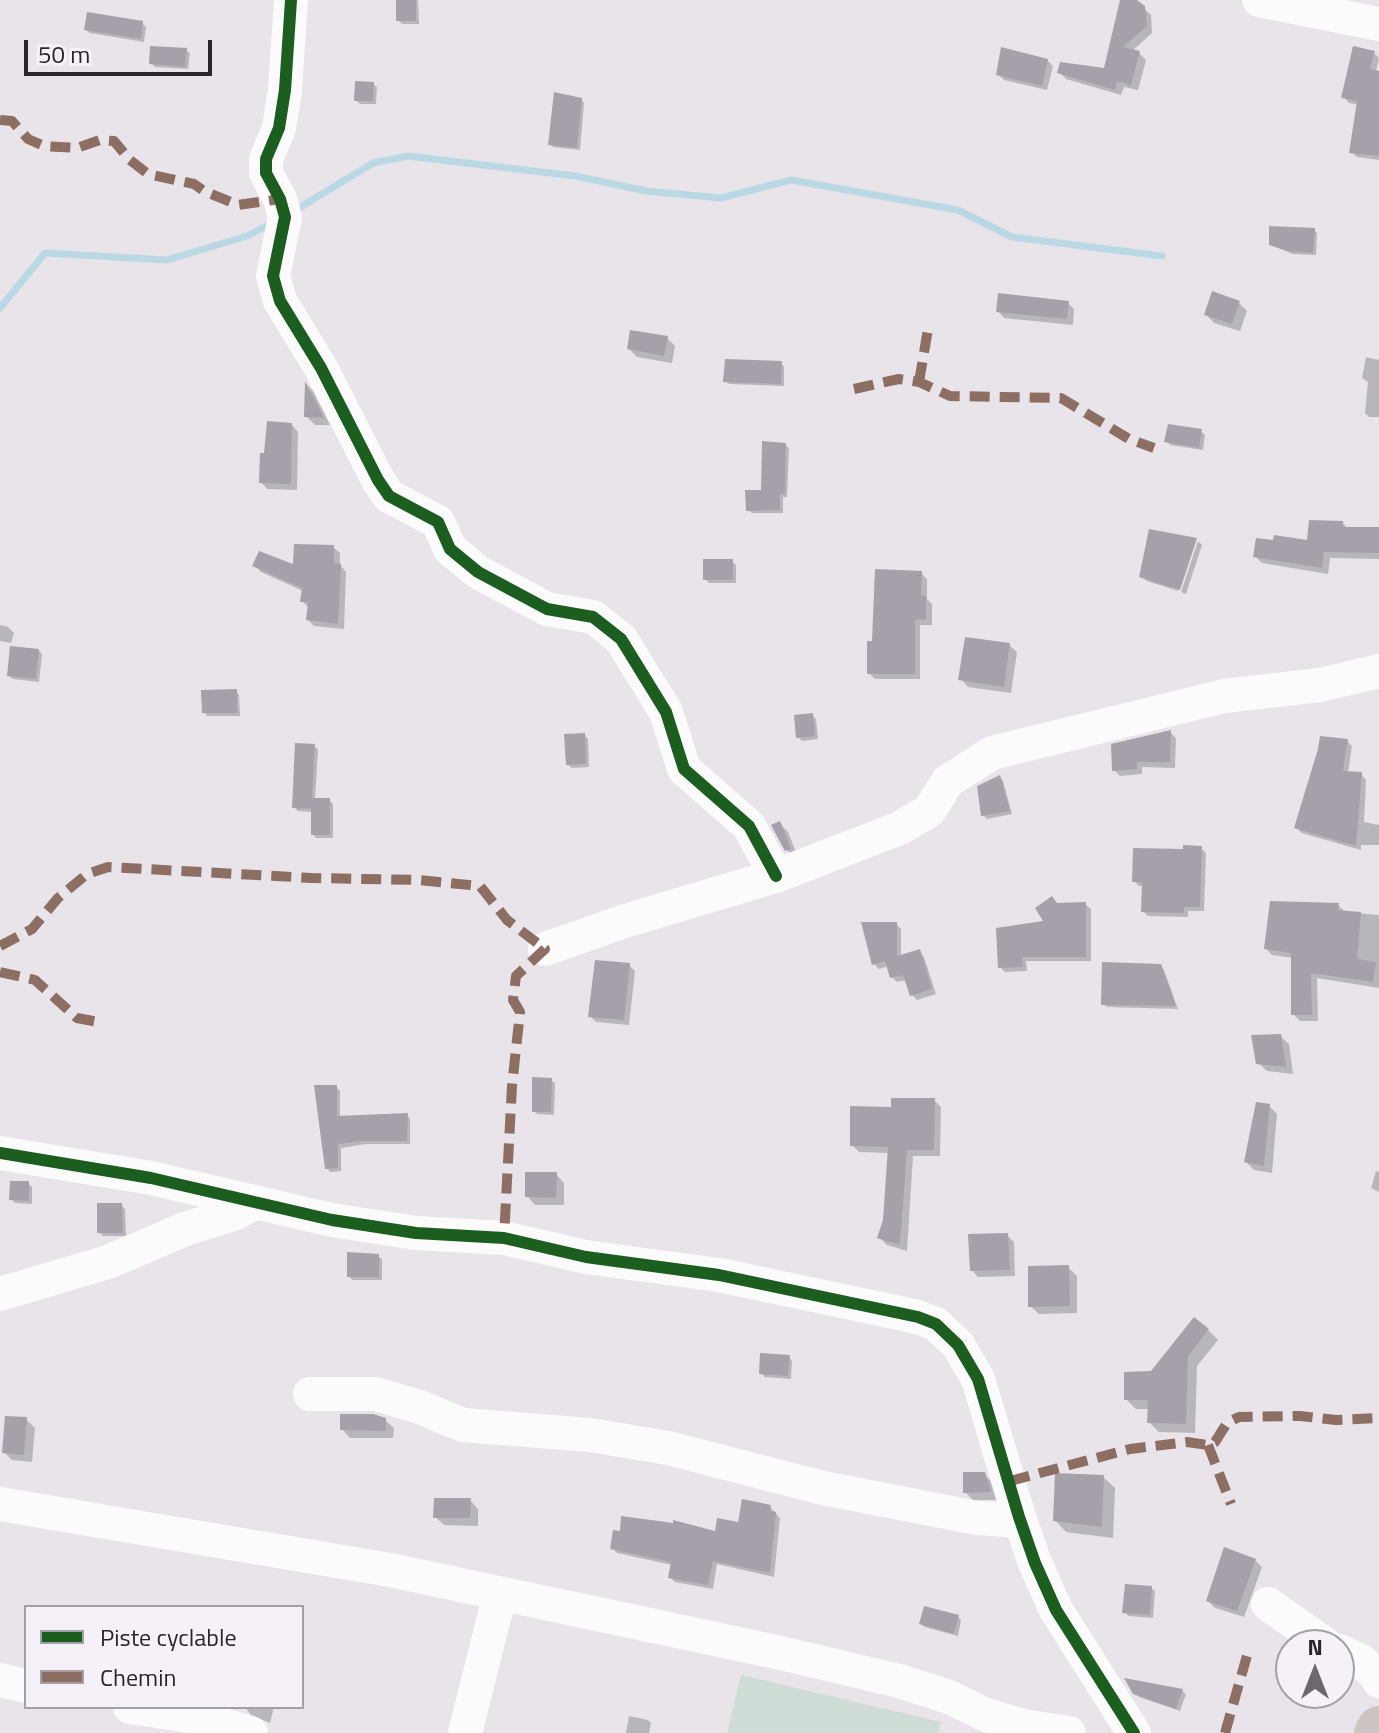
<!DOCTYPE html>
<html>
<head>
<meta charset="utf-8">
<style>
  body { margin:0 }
  #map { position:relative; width:1379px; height:1733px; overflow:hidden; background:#e8e4ea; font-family:"Titillium Web",sans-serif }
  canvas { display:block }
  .legend { position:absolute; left:24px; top:1605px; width:280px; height:104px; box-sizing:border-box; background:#f6f0f9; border:2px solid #a49fa6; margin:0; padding:10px 14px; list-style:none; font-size:24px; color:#29262a }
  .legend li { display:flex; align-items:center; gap:16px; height:40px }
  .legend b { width:40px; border:2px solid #a49fa6 }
  .north { position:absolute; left:1275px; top:1629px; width:80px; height:80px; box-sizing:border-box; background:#f6f0f9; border:2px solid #a49fa6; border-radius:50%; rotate:0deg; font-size:22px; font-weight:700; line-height:32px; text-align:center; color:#29262a }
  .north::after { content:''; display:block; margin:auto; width:28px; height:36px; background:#6c686d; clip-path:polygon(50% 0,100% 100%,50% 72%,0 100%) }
  .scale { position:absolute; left:24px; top:40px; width:188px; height:36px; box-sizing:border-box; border:4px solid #29262a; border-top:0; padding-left:10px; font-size:24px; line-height:28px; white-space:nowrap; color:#29262a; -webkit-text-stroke:6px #f6f0f9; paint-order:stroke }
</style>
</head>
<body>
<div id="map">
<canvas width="1379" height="1733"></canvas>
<ul class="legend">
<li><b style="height:10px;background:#1b5e20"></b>Piste cyclable</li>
<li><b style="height:10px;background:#8d6e63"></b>Chemin</li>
</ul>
<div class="north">N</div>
<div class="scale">50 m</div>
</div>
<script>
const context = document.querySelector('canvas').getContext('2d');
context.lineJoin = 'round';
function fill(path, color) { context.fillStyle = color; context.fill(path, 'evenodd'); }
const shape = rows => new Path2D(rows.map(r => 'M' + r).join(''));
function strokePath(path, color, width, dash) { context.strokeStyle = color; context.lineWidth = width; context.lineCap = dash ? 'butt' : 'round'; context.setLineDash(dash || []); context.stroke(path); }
const green = shape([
  [741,1675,941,1722,938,1733,727,1733]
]);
const shadow = shape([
  [398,0,418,0,419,24,402,24,398,20],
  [1126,0,1134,0,1151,15,1152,33,1132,51,1139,53,1146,60,1138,90,1124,87,1121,95,1066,79,1060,73,1106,70],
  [142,23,146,27,144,42,90,33,86,30],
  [186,50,190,53,188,69,155,67,151,63],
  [1374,53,1379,58,1376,72,1379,73,1379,160,1357,157,1351,152,1359,105,1349,103,1344,97],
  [1047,60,1053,66,1047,90,1004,80,998,74],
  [373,84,377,87,376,104,360,104,356,100],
  [581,99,584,103,580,150,553,147,550,144],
  [1314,230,1317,233,1316,255,1292,254,1271,244],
  [1068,303,1074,309,1073,325,1004,318,998,311],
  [1239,303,1247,311,1240,331,1214,323,1206,314],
  [667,338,675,346,672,363,637,357,629,349],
  [1366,357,1379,360,1379,417,1369,417,1365,413,1368,382,1362,378],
  [781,363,784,367,784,386,729,384,725,381],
  [307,385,313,391,330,425,315,425,306,416],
  [292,425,298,432,297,490,267,489,261,482,266,455],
  [1201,431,1205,435,1203,450,1170,445,1167,441],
  [785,445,789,448,787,497,783,497,783,513,752,513,748,510,762,492],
  [1343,523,1348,529,1379,529,1379,559,1330,558,1328,574,1262,563,1255,556,1308,542],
  [1151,531,1197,541,1194,541,1178,591,1147,581,1141,576],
  [1198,541,1202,545,1186,594,1181,592],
  [333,547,340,553,340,565,346,572,344,629,314,626,308,620,309,608,302,601,303,591,261,572,255,565,294,567],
  [732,561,736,565,736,583,709,583,705,579],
  [921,573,927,579,927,599,932,604,932,625,920,625,920,679,875,679,869,673,873,643],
  [0,625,8,627,14,633,11,643,0,641],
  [1009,645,1017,652,1011,693,968,687,961,679],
  [38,650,42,654,39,682,13,679,9,676],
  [236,691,239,695,240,716,207,716,204,712],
  [812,715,816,719,818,739,802,741,798,737],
  [1170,732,1176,738,1175,768,1142,767,1142,774,1120,776,1114,770],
  [584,735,588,739,589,767,572,768,568,765],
  [1347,741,1352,746,1348,774,1361,774,1366,780,1364,822,1379,825,1379,845,1361,845,1361,850,1302,833,1296,828],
  [314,746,318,749,315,800,329,800,333,804,333,838,316,838,313,834,313,812,298,811,294,807],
  [1000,777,1003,781,1012,814,987,819,983,815],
  [780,824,788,832,798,857,795,858,787,850],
  [1201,848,1206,853,1204,911,1188,911,1188,917,1148,916,1143,911,1144,886,1139,886,1134,881,1185,851],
  [1085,904,1091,909,1091,961,1026,961,1027,971,1005,972,1000,967,1047,923,1058,905],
  [1338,905,1345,912,1379,915,1379,988,1317,978,1318,1021,1300,1021,1293,1014,1293,958,1272,955,1266,949],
  [896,924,901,929,901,957,919,952,924,957,936,994,917,1000,912,995,907,980,897,982,892,977,889,966,879,969,874,964],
  [629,965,635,971,629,1025,596,1022,590,1016],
  [1160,966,1164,970,1178,1009,1107,1007,1103,1004],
  [1280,1036,1289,1044,1293,1074,1267,1071,1258,1063],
  [551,1080,555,1083,554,1115,537,1114,534,1111],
  [336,1087,340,1091,340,1118,407,1115,410,1119,410,1144,366,1144,341,1148,341,1171,330,1172,327,1168],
  [934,1100,941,1107,940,1156,913,1156,907,1251,887,1245,880,1238,885,1221,889,1153,859,1152,852,1145,892,1109],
  [1269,1106,1277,1114,1272,1173,1254,1170,1246,1162],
  [1376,1171,1379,1172,1379,1192,1371,1188],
  [556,1174,564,1183,564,1205,535,1205,527,1196],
  [28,1183,32,1187,32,1204,15,1203,11,1199],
  [121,1205,125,1209,126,1236,103,1236,99,1232],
  [1007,1235,1014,1242,1015,1276,978,1277,972,1270],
  [378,1256,382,1259,382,1280,352,1280,349,1276],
  [1068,1267,1077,1276,1077,1313,1039,1314,1030,1306],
  [1208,1330,1218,1340,1197,1366,1195,1433,1159,1432,1149,1422,1149,1409,1136,1409,1126,1399],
  [789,1357,792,1361,791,1379,765,1377,761,1373],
  [26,1419,35,1428,32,1462,12,1460,4,1452],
  [385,1420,394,1428,393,1438,350,1438,342,1429],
  [984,1474,993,1483,998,1500,973,1500,965,1492],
  [1103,1477,1115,1488,1113,1538,1066,1532,1055,1520],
  [470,1500,478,1509,478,1526,444,1525,435,1517],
  [770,1507,780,1518,774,1577,717,1564,713,1589,675,1582,670,1577,672,1565,617,1553,612,1548,674,1526,716,1533,739,1525],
  [1255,1560,1262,1567,1244,1617,1215,1608,1208,1601],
  [1151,1588,1155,1591,1153,1618,1128,1616,1125,1612],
  [958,1617,961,1620,958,1636,925,1627,921,1624],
  [1182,1691,1186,1694,1180,1711,1139,1697,1134,1692],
  [245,1707,274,1707,270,1723,251,1715],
  [629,1716,648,1720,651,1723,649,1733,626,1733]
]);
const stream = shape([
  [294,211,373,163,408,156,575,176,646,191,721,198,791,180,958,210,1012,237,1162,256],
  [0,308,45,253,167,260,247,236,272,223]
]);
const building = shape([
  [396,0,416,0,416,21,396,21],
  [1120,0,1137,0,1145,6,1147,26,1123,47,1140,51,1131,85,1117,81,1115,90,1057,73,1060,62,1104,68],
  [87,12,143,21,141,39,84,30],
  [150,46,187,48,185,67,149,64],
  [1353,46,1375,51,1370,69,1379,71,1379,156,1349,153,1357,101,1341,98],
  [1001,47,1048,59,1042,86,996,75],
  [355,81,374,82,373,101,354,101],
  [554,92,582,98,577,148,548,145],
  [1269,226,1315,228,1313,253,1287,251,1269,245],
  [1212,291,1240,301,1232,324,1204,315],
  [998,293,1069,301,1067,319,996,312],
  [630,330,668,336,664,356,627,349],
  [725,359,782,361,781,384,723,382],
  [305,381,324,418,304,417],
  [267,421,292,423,291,484,259,483,260,453,264,453],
  [1168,424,1202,429,1199,448,1164,442],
  [762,441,786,443,785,494,780,494,780,510,746,511,745,490,761,490],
  [1309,520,1343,521,1343,527,1379,527,1379,553,1324,552,1322,568,1253,557,1256,538,1273,540,1274,535,1307,540],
  [1149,529,1197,538,1180,590,1139,577],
  [294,544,334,545,334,563,341,564,338,624,306,620,308,602,300,602,302,588,252,566,259,551,293,564],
  [703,559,733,559,733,580,703,580],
  [875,569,922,571,921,596,926,596,926,619,915,620,915,674,867,674,867,641,872,641],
  [965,637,1010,643,1004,687,958,680],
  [10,646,39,649,36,679,7,676],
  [237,689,237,713,202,713,201,690],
  [813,713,815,736,796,738,794,715],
  [1171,730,1170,762,1137,762,1137,769,1112,771,1111,744],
  [585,733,586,764,566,765,564,734],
  [1320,736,1348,739,1343,771,1362,772,1356,846,1294,828,1318,749],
  [295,743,315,744,312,798,330,798,330,835,311,835,311,809,292,808],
  [1000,775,1010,811,981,816,977,786],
  [780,821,791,849,785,851,771,825],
  [1183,845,1202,846,1200,907,1184,907,1184,913,1141,912,1142,882,1132,882,1133,848,1183,849],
  [1052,896,1057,903,1086,902,1086,957,1022,957,1023,967,998,968,996,928,1043,921,1035,908],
  [1270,901,1339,903,1338,910,1361,912,1357,959,1376,962,1373,982,1311,973,1312,1015,1291,1015,1291,953,1264,949],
  [861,922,897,922,897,956,920,949,932,989,910,996,903,975,890,978,885,961,872,965],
  [595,960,630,963,624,1020,588,1017],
  [1102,962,1161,964,1176,1006,1101,1005],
  [1281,1034,1286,1067,1256,1064,1251,1035],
  [532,1077,552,1078,551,1112,532,1112],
  [314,1085,337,1085,337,1116,408,1113,407,1141,361,1141,338,1144,338,1168,325,1169],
  [891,1098,935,1098,934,1150,907,1150,900,1245,877,1238,883,1220,888,1147,850,1146,850,1106,891,1107],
  [1256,1102,1270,1104,1264,1166,1244,1162],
  [525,1172,557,1172,556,1198,525,1197],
  [10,1181,29,1181,29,1201,9,1200],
  [97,1203,122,1203,123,1233,97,1233],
  [1008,1233,1010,1270,970,1271,968,1234],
  [347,1252,379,1254,379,1277,347,1277],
  [1069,1265,1070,1306,1028,1307,1028,1266],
  [1194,1317,1209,1329,1188,1356,1186,1424,1147,1423,1148,1400,1124,1400,1124,1372,1151,1371],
  [760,1353,790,1355,788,1376,759,1374],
  [340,1414,373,1414,386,1418,386,1431,340,1430],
  [5,1416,27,1417,24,1455,2,1453],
  [963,1472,985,1472,991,1492,963,1493],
  [1055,1473,1104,1475,1102,1527,1053,1521],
  [434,1498,471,1498,470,1518,433,1518],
  [742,1499,771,1505,770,1511,776,1512,770,1573,713,1561,708,1585,668,1578,671,1562,610,1549,613,1530,620,1531,621,1516,673,1523,673,1520,715,1531,717,1518,738,1522],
  [1224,1547,1256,1559,1237,1611,1206,1601],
  [1125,1584,1152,1586,1150,1615,1122,1613],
  [924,1606,959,1615,954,1634,919,1624],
  [1124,1678,1183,1689,1176,1709,1133,1694]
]);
const minor = shape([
  [291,0,285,90,279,128,266,159,266,173,280,199,285,217,273,276,280,301,321,368,378,480,389,496,438,522,450,549,478,572,547,609,593,617,621,639,666,712,684,769,749,826,776,876],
  [1259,0,1379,24],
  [545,949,628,920,776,876,900,828,929,811,948,781,992,753,1224,696,1320,685,1379,671],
  [0,1153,151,1178,332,1220,416,1233,504,1238,586,1257,719,1275,918,1317,936,1324,958,1345,978,1379,1019,1517,1035,1563,1056,1610,1134,1733],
  [0,1294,108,1262,185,1229,236,1213,254,1203],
  [310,1394,376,1394,417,1406,463,1425,590,1435,668,1448,823,1488,977,1518,1007,1520,1019,1517],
  [0,1504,390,1570,781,1653,899,1681,949,1697,986,1715,1024,1726,1069,1733],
  [1268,1604,1326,1645],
  [1339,1651,1361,1661,1375,1674,1379,1681],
  [0,1680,26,1686],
  [130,1707,196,1717,251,1733],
  [465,1733,500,1594]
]);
const highway = shape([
  [1376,1733,1379,1728]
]);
const quiet = shape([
  [0,120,12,121,28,139,44,146,77,148,100,140,114,141,130,160,148,174,194,184,204,191,238,205,280,199],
  [919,382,928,329],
  [854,389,899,379,919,382,950,396,1061,398,1129,439,1154,448],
  [0,946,32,929,58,898,87,874,108,867,312,878,418,880,480,886,507,920,545,949,516,976,513,1000,520,1012,512,1086,504,1238],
  [0,972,35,980,77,1018,98,1022],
  [1208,1445,1231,1504],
  [1010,1481,1130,1449,1187,1442,1208,1445,1215,1442,1227,1423,1239,1417,1300,1416,1336,1420,1379,1418],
  [1225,1733,1248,1652]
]);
const cycleway = shape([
  [291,0,285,90,279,128,266,159,266,173,280,199,285,217,273,276,280,301,321,368,378,480,389,496,438,522,450,549,478,572,547,609,593,617,621,639,666,712,684,769,749,826,776,876],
  [0,1153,151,1178,332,1220,416,1233,504,1238,586,1257,719,1275,918,1317,936,1324,958,1345,978,1379,1019,1517,1035,1563,1056,1610,1134,1733]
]);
fill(green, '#d0dcd6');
fill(shadow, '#0003');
strokePath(stream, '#bbd9e5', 7);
fill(building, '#a5a0a9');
strokePath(minor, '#fcfbfc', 34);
strokePath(highway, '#cec4c3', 44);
strokePath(quiet, '#8d6e63', 10, [20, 10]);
strokePath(cycleway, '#1b5e20', 12);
</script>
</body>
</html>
